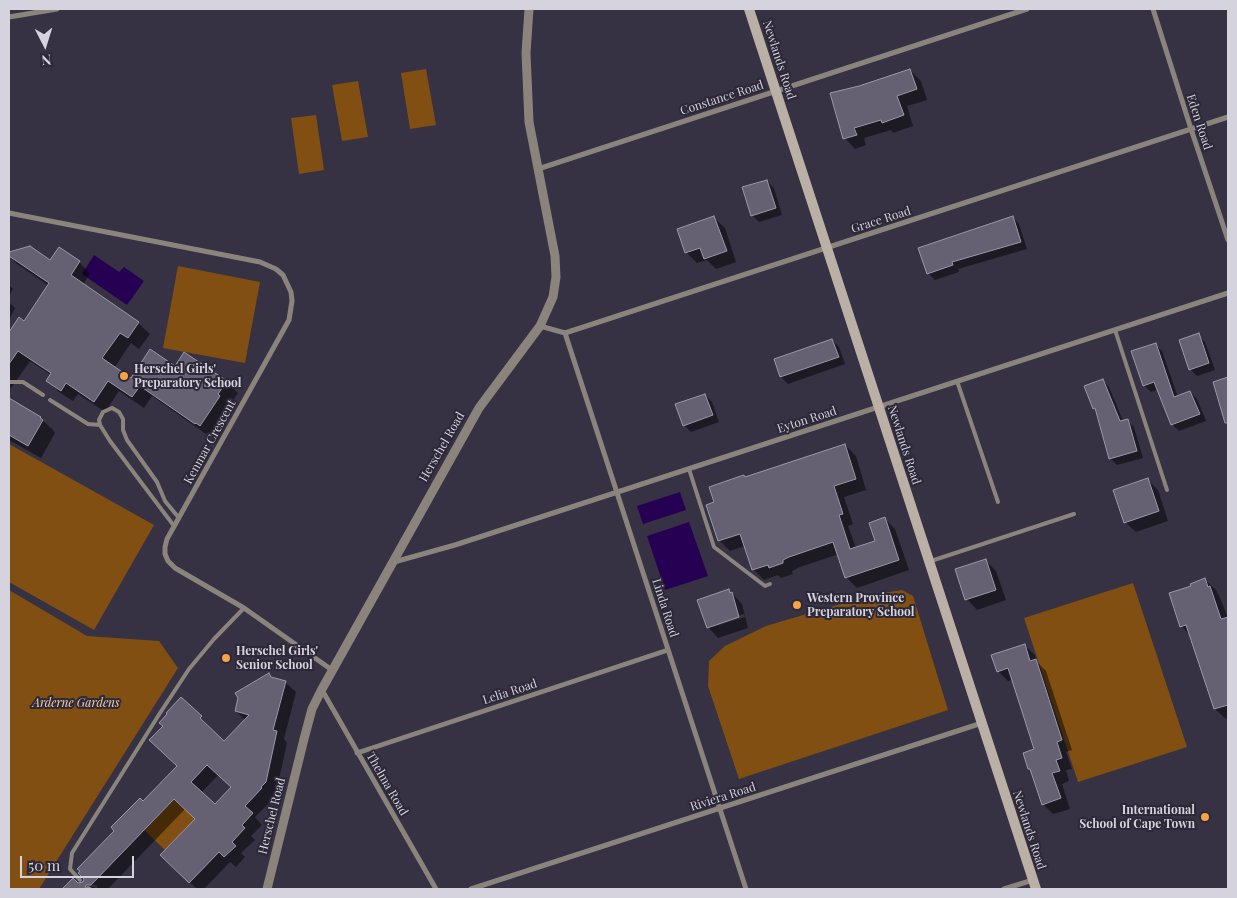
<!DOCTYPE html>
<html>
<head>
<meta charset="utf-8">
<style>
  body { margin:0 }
  #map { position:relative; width:1237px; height:898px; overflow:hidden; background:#363243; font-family:"Playfair Display",serif }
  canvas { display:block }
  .frame { position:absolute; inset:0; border:10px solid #d5d3de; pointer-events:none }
  .north { position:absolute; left:20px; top:20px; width:50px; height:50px; -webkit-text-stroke:4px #2c2838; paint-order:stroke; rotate:175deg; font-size:14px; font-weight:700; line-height:20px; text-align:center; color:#d5d3de }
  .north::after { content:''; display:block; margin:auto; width:18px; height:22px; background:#d5d3de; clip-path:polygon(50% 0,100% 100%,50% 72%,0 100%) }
  .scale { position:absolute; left:20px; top:856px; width:114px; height:22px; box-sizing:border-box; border:2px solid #d5d3de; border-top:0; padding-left:6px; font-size:15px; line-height:18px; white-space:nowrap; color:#d5d3de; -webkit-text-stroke:4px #2c2838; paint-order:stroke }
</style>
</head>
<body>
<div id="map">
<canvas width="1237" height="898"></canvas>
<div class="frame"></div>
<div class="north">N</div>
<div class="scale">50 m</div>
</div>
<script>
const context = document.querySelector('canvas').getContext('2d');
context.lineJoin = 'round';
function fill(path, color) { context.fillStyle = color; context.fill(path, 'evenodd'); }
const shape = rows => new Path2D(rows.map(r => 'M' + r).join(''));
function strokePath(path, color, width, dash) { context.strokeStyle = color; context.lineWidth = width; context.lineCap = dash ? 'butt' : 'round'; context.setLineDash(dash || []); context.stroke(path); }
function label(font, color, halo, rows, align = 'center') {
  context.font = font + ' "Playfair Display",serif'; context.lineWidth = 4; context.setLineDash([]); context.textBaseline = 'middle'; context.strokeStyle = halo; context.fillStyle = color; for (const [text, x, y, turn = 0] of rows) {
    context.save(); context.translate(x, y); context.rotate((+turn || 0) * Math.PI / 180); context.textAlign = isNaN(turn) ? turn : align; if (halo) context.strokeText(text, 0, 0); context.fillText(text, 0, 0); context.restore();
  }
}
const green = shape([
  [426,69,436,125,410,129,401,73],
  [358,81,368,137,342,141,332,85],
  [316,115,324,170,299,174,291,118],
  [178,266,260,282,245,363,163,348],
  [9,444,154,525,94,630,9,582],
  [1133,583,1187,747,1078,782,1024,618],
  [9,590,87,636,159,641,178,668,39,889,9,889],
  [902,590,913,596,948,710,739,779,708,686,709,661,725,646,766,626,871,595],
  [174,799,195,819,165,850,144,830]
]);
const water = shape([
  [94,255,119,272,124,267,144,281,127,305,82,274],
  [680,492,686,510,643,524,637,506],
  [689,522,708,576,665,590,647,536]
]);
const shadow = shape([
  [910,70,921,81,927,100,907,106,913,126,893,133,891,130,864,138,866,145,855,149,845,138,860,87],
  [767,181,774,188,782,215,759,222,752,215],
  [1013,217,1019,224,1027,249,958,269,959,272,935,280,928,273],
  [714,218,725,228,736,262,716,269,707,260,697,263,686,252],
  [30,248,50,262,59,248,79,262,90,273,83,285,138,323,150,334,139,349,131,343,114,368,131,380,175,368,185,354,227,382,238,393,229,406,231,408,212,436,207,433,206,434,152,396,144,408,119,391,105,412,78,394,73,401,59,392,48,381,51,375,30,361,11,388,9,386,9,330,11,331,25,322,49,286,17,264,9,256,9,254],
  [9,285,13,289,9,296],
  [9,302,15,308,9,320],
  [1198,335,1205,342,1215,370,1197,376,1190,369],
  [832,340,839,347,845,364,788,384,781,377,775,359],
  [1155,344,1162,351,1178,397,1190,392,1197,399,1206,421,1179,431,1172,424,1159,389,1151,392,1144,385],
  [1103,380,1109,387,1123,421,1127,420,1134,427,1143,458,1117,465,1110,458,1097,411,1094,408],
  [705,395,712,402,719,422,691,432,684,425],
  [9,399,40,418,53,430,55,433,41,458,9,440],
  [845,445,856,456,866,490,844,497,853,524,848,526,856,548,877,541,885,519,895,529,909,570,857,588,846,577,839,554,800,567,792,571,793,574,781,578,778,575,764,580,754,570,745,546,730,551,719,540,715,503,746,478],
  [1147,479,1158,490,1168,521,1136,532,1125,522],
  [985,560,996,571,1006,600,977,610,967,599],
  [1205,580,1216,590,1220,598,1228,618,1228,718,1226,719,1215,709,1192,637,1181,626,1193,587],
  [729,590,742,604,748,628,718,638,708,627],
  [744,614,745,617,712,627,712,625],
  [1024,645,1035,655,1037,662,1046,671,1072,750,1066,752,1072,769,1066,770,1069,781,1062,784,1070,809,1053,814,1043,804,1032,771,1029,768,1036,750,1013,680,1008,681,998,671],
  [268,674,273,679,285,682,296,692,284,739,287,743,276,793,270,798,272,800,255,817,262,825,251,836,255,840,241,853,245,857,236,867,230,862,204,889,197,889,162,855,196,819,185,809,108,889,64,889,73,880,78,885,84,883,143,803,178,766,164,726,181,699,211,728,210,729,224,743,245,720,236,711],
  [219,774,232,787,215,806,201,793],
  [86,883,97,886,97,888,90,886]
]);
const building = shape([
  [910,69,917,89,897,96,904,115,882,123,881,120,854,128,857,135,843,139,830,93,859,86,910,69],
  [767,180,776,208,751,216,742,187,767,180],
  [714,216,727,251,704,259,700,248,685,253,677,229,714,216],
  [1013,216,1021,242,952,262,953,265,927,274,918,248,1013,216],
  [30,246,50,260,59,247,80,261,71,275,139,322,128,338,120,333,102,358,131,378,150,349,175,366,184,352,227,381,218,394,220,396,200,426,196,423,195,424,140,386,132,397,108,381,94,402,66,383,61,391,46,381,51,373,18,351,9,364,9,332,19,317,24,321,49,283,9,256,9,252,30,246],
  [1199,333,1209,363,1189,370,1179,340,1199,333],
  [832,339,839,357,780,377,774,359,832,339],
  [1156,343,1174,397,1190,391,1200,414,1171,425,1154,382,1143,386,1131,351,1156,343],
  [1228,377,1228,423,1225,423,1213,382,1228,377],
  [1103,379,1120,421,1128,419,1137,451,1109,459,1095,408,1093,409,1084,386,1103,379],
  [705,394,713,415,683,426,675,404,705,394],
  [9,398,41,417,40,418,43,420,28,446,9,435,9,398],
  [845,444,856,479,834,486,843,514,839,515,850,549,875,541,869,523,885,517,899,560,845,578,833,542,789,557,783,560,783,563,769,568,768,565,752,570,740,534,718,541,706,505,714,502,709,487,738,477,744,475,745,477,845,444],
  [1148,478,1159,511,1124,523,1113,490,1148,478],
  [986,559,996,590,965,600,955,569,986,559],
  [1205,578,1208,587,1210,586,1221,619,1228,617,1228,705,1214,709,1186,625,1180,627,1169,593,1191,586,1190,584,1205,578],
  [729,589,730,593,732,592,739,617,707,628,697,600,729,589],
  [1025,644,1030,661,1036,659,1062,740,1057,742,1062,758,1056,760,1060,771,1052,773,1061,798,1042,805,1030,769,1028,769,1023,753,1034,749,1008,668,997,672,991,655,1025,644],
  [269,673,271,677,286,681,273,730,277,731,266,782,261,787,262,788,245,806,253,813,242,825,245,828,232,842,236,846,224,857,219,852,189,883,160,855,195,819,174,799,91,885,86,885,85,889,62,889,73,878,78,883,83,882,84,879,78,873,80,871,77,869,114,831,111,827,140,798,143,801,177,766,149,740,163,726,159,723,167,714,166,713,181,697,202,716,200,718,224,741,249,715,235,711,238,698,235,693,269,673],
  [207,765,231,787,215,804,191,782,207,765]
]);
const service = shape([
  [1115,330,1167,490],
  [957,381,998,502],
  [9,382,23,382,43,395],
  [50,400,88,424,100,425],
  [689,469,714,547,765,586,770,584],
  [174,526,110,441,100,425,99,420,103,412,112,408,119,412,123,419,123,430,127,440,157,482,165,501,179,518],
  [931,561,1074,514],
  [80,880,70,869,72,853,160,713,189,669,214,639,244,608],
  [88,888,90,889]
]);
const minor = shape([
  [1153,9,1191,129,1228,240],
  [9,17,57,9],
  [538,169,1027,9],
  [9,213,260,262,276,269,283,275,291,292,292,301,289,320,167,539,165,547,165,554,168,561,175,568,244,608,332,670],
  [540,326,565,333,1228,117],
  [565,333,746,889],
  [394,562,455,545,1228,293],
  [322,690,436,889],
  [357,753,668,650],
  [471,889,982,723],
  [1004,889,1033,880]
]);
const tertiary = shape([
  [267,889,304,739,312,709,322,689,479,408,540,326,553,297,556,277,555,256,529,122,526,53,529,9]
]);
const secondary = shape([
  [749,9,1036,889]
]);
const markers = [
  [124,376,5,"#f5a345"],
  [797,605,5,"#f5a345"],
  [226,658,5,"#f5a345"],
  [1205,817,5,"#f5a345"]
];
const streetNames = [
  ["Newlands Road",779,60,72],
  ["Constance Road",722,98,-18],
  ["Eden Road",1199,122,72],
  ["Grace Road",881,220,-18],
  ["Eyton Road",807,420,-18],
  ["Kenmar Crescent",210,442,-61],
  ["Newlands Road",904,445,72],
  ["Herschel Road",442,447,-60],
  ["Linda Road",665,608,72],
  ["Lelia Road",510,692,-18],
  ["Thelma Road",387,784,60],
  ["Riviera Road",723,797,-18],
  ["Herschel Road",272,816,-76],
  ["Newlands Road",1029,830,72]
];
const poiNames = [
  ["Herschel Girls'",134,369],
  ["Preparatory School",134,383],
  ["Western Province",807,598],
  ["Preparatory School",807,612],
  ["Herschel Girls'",236,651],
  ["Senior School",236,665],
  ["International",1195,810,"right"],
  ["School of Cape Town",1195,824,"right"]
];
const parkNames = [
  ["Arderne Gardens",76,703]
];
fill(green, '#814f11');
fill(water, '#260052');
fill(shadow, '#0007');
fill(building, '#656173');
strokePath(building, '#9b97ab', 1);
strokePath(service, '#8b847d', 4);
strokePath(minor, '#8b847d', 5);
strokePath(tertiary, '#8b847d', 9);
strokePath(secondary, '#bbb0a5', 10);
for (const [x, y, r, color] of markers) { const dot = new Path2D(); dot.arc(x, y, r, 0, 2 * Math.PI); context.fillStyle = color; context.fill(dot); strokePath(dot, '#2c2838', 2); }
label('12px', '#d5d3de', '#2c2838', streetNames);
label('bold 12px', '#d5d3de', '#2c2838', poiNames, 'left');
label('italic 12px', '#f8d3ae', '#2c2838', parkNames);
</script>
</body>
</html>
